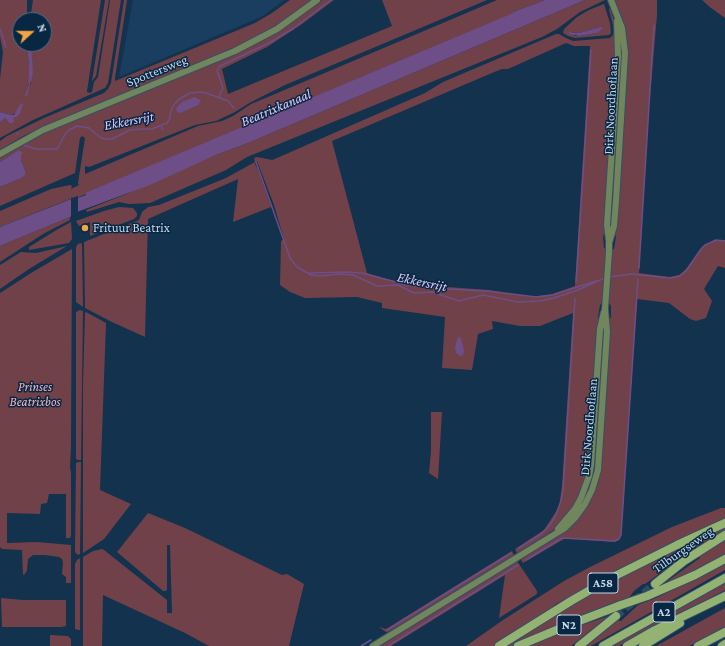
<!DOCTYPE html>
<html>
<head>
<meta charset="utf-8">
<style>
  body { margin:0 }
  #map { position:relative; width:725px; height:646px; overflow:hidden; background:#13324e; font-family:"Crimson Pro",serif }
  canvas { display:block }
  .north { position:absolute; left:12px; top:12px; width:40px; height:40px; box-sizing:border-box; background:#082743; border:1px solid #546d85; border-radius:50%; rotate:69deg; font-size:11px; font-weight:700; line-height:16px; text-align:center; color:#c6d7e9 }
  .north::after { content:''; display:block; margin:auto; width:14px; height:18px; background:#f2a541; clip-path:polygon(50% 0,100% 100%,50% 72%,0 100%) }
</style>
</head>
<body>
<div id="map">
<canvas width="725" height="646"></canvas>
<div class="north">N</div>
</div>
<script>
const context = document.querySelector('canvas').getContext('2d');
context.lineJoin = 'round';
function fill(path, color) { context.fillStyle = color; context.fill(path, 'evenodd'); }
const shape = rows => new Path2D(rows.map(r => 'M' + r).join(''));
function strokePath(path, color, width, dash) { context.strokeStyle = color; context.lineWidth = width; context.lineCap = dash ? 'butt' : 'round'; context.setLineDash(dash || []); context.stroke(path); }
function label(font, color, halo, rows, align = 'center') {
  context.font = font + ' "Crimson Pro",serif'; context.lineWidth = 3; context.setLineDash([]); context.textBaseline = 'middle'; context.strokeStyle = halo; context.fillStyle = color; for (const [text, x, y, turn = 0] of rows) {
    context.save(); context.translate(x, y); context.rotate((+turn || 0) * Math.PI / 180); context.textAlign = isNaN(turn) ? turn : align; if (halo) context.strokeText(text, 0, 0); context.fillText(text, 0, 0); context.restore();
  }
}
const built = shape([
  [133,0,284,0,263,16,119,77]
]);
const green = shape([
  [0,0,27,0,27,20,20,20,20,44,27,44,29,67,29,84,25,95,31,83,31,44,44,44,44,20,30,20,33,0,101,0,87,91,87,92,90,93,92,92,94,82,98,77,110,0,121,0,108,83,105,88,33,120,0,138,0,123,5,118,9,123,17,112,12,115,0,112,0,79,3,52,0,37],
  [105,0,109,0,96,76,92,81],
  [124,0,127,0,115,78,115,81,255,23,272,13,290,0,312,0,282,22,241,45,48,125,23,136,0,150,0,141,7,136,44,118,104,93,108,89,111,83],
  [322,0,334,0,302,24,267,47,222,69,228,94,392,26,382,0,487,0,285,85,251,102,235,112,216,121,195,125,89,167,85,166,85,174,198,126,222,121,233,116,251,104,268,97,497,0,545,0,513,12,514,13,86,193,86,194,72,200,70,199,0,227,0,211,51,189,70,185,72,186,71,189,79,185,78,183,85,138,82,136,80,138,75,173,0,206,0,187,18,179,25,170,21,160,21,154,20,150,0,162,0,157,40,134,256,44,280,30],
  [585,0,605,0,580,12,557,29,542,37,247,157,226,170,150,203,129,204,119,202,87,212,86,210,124,195,216,155,248,143],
  [614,0,657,0,657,15,649,108,639,273,669,277,679,275,686,269,703,246,715,240,725,240,725,268,718,266,704,289,712,301,706,318,696,321,690,319,669,303,637,299,621,536,619,540,615,542,576,539,564,539,523,563,521,560,522,558,552,539,593,490,608,321,611,317,611,306,608,302,603,301,600,305,598,317,600,321,588,477,573,510,555,529,519,553,517,553,515,549,544,530,559,507,562,486,573,313,540,326,520,326,492,321,493,329,478,334,472,370,442,368,445,317,382,308,382,303,357,297,305,298,290,292,280,285,281,241,284,239,274,205,257,161,255,164,259,172,271,207,233,222,238,179,148,219,145,337,112,322,85,308,84,242,139,220,142,212,148,207,159,205,226,178,255,162,254,158,257,157,272,160,277,158,425,93,443,82,556,34,559,34,566,38,573,41,610,38,613,35,614,30,609,9,610,8,614,20,617,38,606,232,603,236,604,248,605,248,606,253,611,253,613,249,614,249,616,237,614,233,627,54],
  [566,43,574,46,590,46,575,286,553,294,531,297,488,290,407,284,383,278,367,273,332,141,492,73,502,69,508,69],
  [702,0,725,0,725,18,711,8],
  [604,4,610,23,611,33,609,35,575,38,568,36,563,33,564,29,577,17,589,10],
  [600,27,597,33,579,36,575,36,570,32,579,33],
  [619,28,624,54,611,237,609,221],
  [119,207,133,208,137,213,137,216,134,219,90,236,90,222,79,226,76,221,104,211],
  [70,217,70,220,43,234,0,262,0,246],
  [71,222,72,239,69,243,29,250,29,247,58,229],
  [82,243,83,307,76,302,76,247,78,244],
  [67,246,29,269,0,289,0,265,21,252,36,253],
  [72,249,71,446,70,468,71,472,71,536,70,538,66,538,66,494,49,494,47,503,41,504,40,514,7,513,7,543,37,542,71,545,71,583,66,583,66,577,62,574,63,563,62,559,59,557,45,555,33,555,28,559,27,570,25,574,23,575,22,550,2,549,0,547,0,293,31,273],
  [80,310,83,311,81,460,78,460,76,459,76,312],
  [86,312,106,323,100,490,131,504,104,539,83,553,83,385,85,313],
  [606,318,597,469,585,501,570,518,587,487,601,332],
  [431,412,442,412,438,479,429,473,431,451],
  [78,462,81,462,80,554,78,555,75,552,76,463],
  [721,508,725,508,725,519,589,586,556,604,543,615,495,646,466,646,503,620,564,581,590,567,672,527],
  [148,513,185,528,282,575,287,574,304,584,289,646,209,646,185,633,103,595,102,646,83,646,83,557,93,551,102,549,104,550,167,600,167,613,172,613,170,545,167,545,167,589,166,591,163,591,117,552],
  [725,526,725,530,681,558,645,584,643,584,634,591,628,599,513,646,504,646,609,583,646,564],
  [725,537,725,556,689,575,659,587,700,558,698,554],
  [512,551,514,556,393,631,386,632,379,627,386,629],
  [80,558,80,630,78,630,75,629,75,564,77,560],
  [517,561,537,591,537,594,499,618,505,575,391,646,380,646],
  [725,564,725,570,591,646,583,646,616,620,621,621,638,605,658,597],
  [725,582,725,590,619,646,610,646],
  [1,598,23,600,66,600,66,626,61,627,2,627],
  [725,608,725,628,689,646,656,646],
  [609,616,571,646,528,646,570,629],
  [50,635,68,636,71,639,71,646,50,646]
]);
const water = shape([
  [545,0,585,0,248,143,216,155,150,185,77,212,70,217,0,246,0,227,71,199,72,200,86,195,85,193,513,13,513,12],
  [600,27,603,28,597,33,579,36,569,34,569,32,579,33],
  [27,44,31,44,33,73,27,96,25,95,29,84,29,67],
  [194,97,201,100,198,105,180,113,177,112,176,109,178,106,182,102],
  [21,103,23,104,20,113,18,116,13,118,14,121,12,123,9,123,5,118,0,123,0,112,12,115,14,115],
  [19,150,23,153,21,154,21,160,25,170,25,175,21,178,0,187,0,162],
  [458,337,460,337,461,339,464,351,463,355,460,356,456,353,455,347]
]);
const pier = shape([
  [78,196,78,214,71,218,71,197,72,198]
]);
const stream = shape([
  [0,29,6,47],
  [219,97,223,88,217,70,220,66,269,43,294,28,331,0],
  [161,126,163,130],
  [17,133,18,134],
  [23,145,36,149,57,149,66,133,69,130,77,126,89,128,101,138,107,139,112,139,130,130,141,129,152,129,167,123,170,118,170,114,173,106,178,100,190,93,202,92,212,95,228,101,234,108],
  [256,162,290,258,297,267,311,275,319,276,340,274,353,275,377,286,398,285,414,293,432,292,459,301,483,295,518,302,540,301,554,298,575,291,605,278],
  [639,268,654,25],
  [310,273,346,272,362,273,407,285,443,288],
  [609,277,631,274,671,278,680,276,686,271,701,249,705,245,716,240,725,241],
  [576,282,591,50],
  [447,289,488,291,536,297,552,295,596,281],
  [519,548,541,534,549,526,555,517,561,501,563,490,575,298],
  [526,560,562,538,614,541,619,539,621,535,638,279],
  [387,630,511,553],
  [361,646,371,640],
  [388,646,518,565]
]);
const highwayTunnel = shape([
  [616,616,655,584]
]);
const secondary = shape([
  [0,154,43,130,235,51,277,29,317,0],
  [609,241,607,225,618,56,617,21],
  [558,529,575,509,581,498,589,476,591,465,600,329,604,312],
  [373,646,565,528,575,518,585,504,592,490,598,470,607,332,605,309,609,252,609,243,614,226,616,201,625,53,622,28,611,0]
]);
const highway = shape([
  [655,584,684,561,725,535],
  [647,596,695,575,725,559],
  [499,646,571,601,609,579,677,545,725,523],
  [518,646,566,626,621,605],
  [579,646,616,616],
  [603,646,725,578],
  [627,646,655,630,725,596],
  [643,646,680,623],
  [698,646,725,632],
  [722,646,725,644]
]);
const highwayBridge = shape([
  [621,605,647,596]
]);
const markers = [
  [85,228,4,"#f2a541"]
];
const shields = [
  [603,583,30],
  [664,612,22],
  [569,625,24]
];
const shieldNames = [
  ["A58",603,583],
  ["A2",664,612],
  ["N2",569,625]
];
const streetNames = [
  ["Spottersweg",157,71,-22],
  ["Dirk Noordhoflaan",611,106,-87],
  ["Dirk Noordhoflaan",589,427,-85],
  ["Tilburgseweg",683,550,-35]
];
const poiNames = [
  ["Frituur Beatrix",93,228]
];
const parkNames = [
  ["Prinses",35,387],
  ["Beatrixbos",35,402]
];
const waterNames = [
  ["Beatrixkanaal",276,108,-23],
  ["Ekkersrijt",129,121,-11],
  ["Ekkersrijt",422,282,12]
];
fill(built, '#1a3e5f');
fill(green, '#714149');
fill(water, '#6e4e87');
fill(pier, '#13324e');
strokePath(stream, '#6e4e87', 1.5);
strokePath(highwayTunnel, '#2e4b65', 8, [8, 4]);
strokePath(secondary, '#33506a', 8);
strokePath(highway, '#33506a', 10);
strokePath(secondary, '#72865d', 6);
strokePath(highway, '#94b372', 8);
strokePath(highwayBridge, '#33506a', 10, []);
strokePath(highwayBridge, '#94b372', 8);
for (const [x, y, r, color] of markers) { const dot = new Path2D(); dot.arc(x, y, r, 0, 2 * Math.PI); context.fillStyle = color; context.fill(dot); strokePath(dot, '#082743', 1.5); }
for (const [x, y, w] of shields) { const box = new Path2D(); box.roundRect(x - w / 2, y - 10, w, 20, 3); context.fillStyle = '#082743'; context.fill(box); strokePath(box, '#c6d7e9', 1); }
label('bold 12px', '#c6d7e9', null, shieldNames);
label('13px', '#c6d7e9', '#082743', streetNames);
label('13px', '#c6d7e9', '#082743', poiNames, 'left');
label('italic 13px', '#f5b5be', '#082743', parkNames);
label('italic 14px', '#e1c6f9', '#082743', waterNames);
</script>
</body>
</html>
